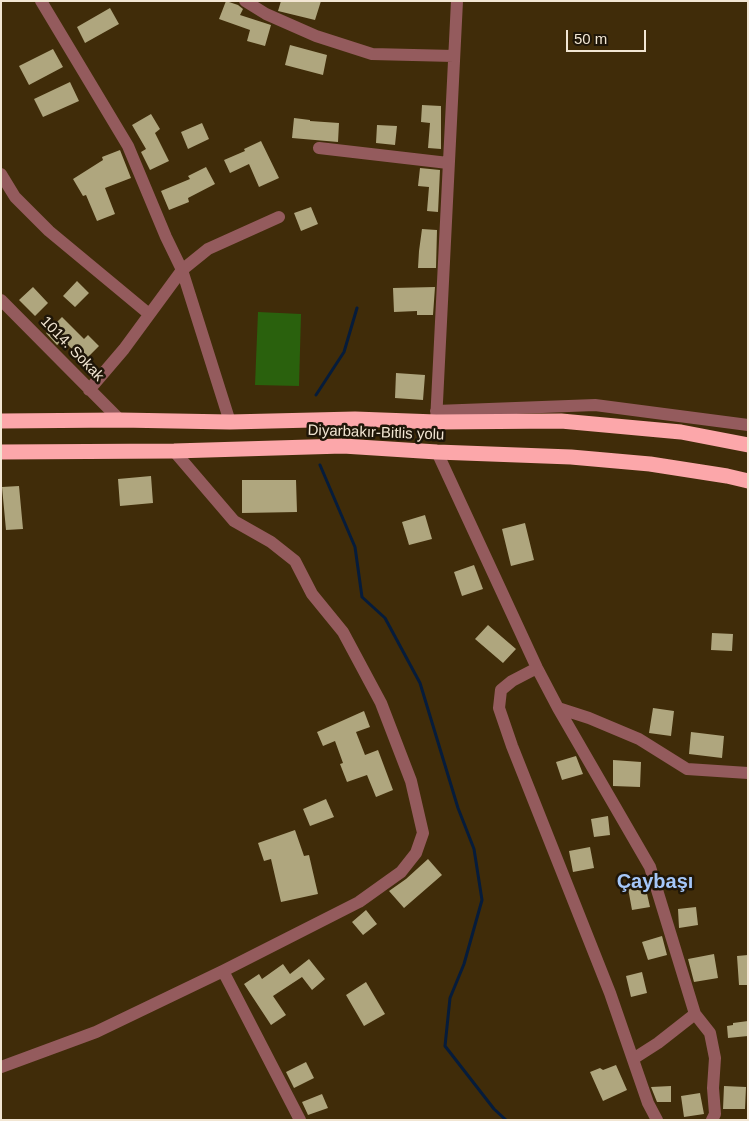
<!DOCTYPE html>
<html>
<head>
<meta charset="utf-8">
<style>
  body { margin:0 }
  #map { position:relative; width:749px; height:1121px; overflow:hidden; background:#402c09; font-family:Arial,sans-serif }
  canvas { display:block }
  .frame { position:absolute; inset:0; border:2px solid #f2e6d3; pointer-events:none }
  .scale { position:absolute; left:566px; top:30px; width:80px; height:22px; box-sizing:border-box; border:2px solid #f2e6d3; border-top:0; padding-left:6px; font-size:15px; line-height:18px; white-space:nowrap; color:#f2e6d3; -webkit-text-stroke:4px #1f1608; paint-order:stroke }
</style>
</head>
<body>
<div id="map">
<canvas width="749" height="1121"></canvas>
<div class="frame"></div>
<div class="scale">50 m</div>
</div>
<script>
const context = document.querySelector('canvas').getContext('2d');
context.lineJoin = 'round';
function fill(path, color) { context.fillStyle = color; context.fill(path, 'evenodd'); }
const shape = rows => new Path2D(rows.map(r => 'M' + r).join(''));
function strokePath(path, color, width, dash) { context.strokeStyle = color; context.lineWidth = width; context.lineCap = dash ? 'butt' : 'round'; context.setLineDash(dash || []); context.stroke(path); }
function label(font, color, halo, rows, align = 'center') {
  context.font = font + ' Arial,sans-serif'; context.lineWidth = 5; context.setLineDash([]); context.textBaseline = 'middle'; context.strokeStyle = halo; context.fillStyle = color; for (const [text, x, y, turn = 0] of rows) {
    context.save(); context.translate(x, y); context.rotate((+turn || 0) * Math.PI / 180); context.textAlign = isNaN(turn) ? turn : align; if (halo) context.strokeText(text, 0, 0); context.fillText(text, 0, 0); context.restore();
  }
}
const green = shape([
  [258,312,301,314,299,386,255,385]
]);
const stream = shape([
  [316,395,344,352,357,308],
  [320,465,355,547,362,597,385,618,420,683,458,808,474,849,482,900,464,964,450,998,445,1046,494,1109,506,1120]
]);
const building = shape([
  [226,1,238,5,243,9,240,15,271,25,265,46,247,41,250,30,219,19],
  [281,1,321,1,315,20,278,11],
  [110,8,119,24,85,43,77,27],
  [290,45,327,55,323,75,285,65],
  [53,49,63,67,29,85,19,66],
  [70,82,79,101,43,117,34,99],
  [422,105,441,106,441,149,428,148,430,123,421,122],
  [151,114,160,129,155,133,169,161,150,170,141,152,146,149,132,125],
  [294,118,310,120,310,121,339,123,338,142,292,138],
  [202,123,209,139,188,149,181,132],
  [377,125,397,126,395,145,376,143],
  [261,141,279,178,259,187,249,164,230,173,224,160,245,151,244,149],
  [120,150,131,178,105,188,115,214,97,221,86,195,83,196,73,179,103,160,102,157],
  [206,167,215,184,188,198,189,202,169,210,161,191,190,179,188,176],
  [420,168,440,170,438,212,427,211,429,187,418,186],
  [311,207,318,224,301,231,294,213],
  [422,229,437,230,436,268,418,268,419,251],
  [77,281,89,293,75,307,63,296],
  [33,287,48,303,35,316,19,300],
  [435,287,433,315,417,315,417,311,394,312,393,288],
  [62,317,84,339,88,335,99,346,84,361,63,340,57,345,46,333],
  [396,373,425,375,423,400,395,398],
  [151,476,153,503,120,506,118,479],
  [242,480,296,480,297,512,242,513],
  [19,486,23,529,6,530,2,487],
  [425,515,432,539,409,545,402,522],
  [525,523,534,560,511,566,502,529],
  [474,565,483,589,462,596,454,572],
  [488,625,516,649,503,663,475,639],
  [712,633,733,634,732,651,711,650],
  [653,708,674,711,671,736,649,733],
  [364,711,370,727,356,732,365,755,378,750,393,790,376,797,367,775,347,782,340,764,343,763,335,741,323,746,317,732],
  [691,732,724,736,722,758,689,754],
  [576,756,583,774,562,780,556,762],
  [613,760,641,762,640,787,613,786],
  [326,799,334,817,310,826,303,809],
  [608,816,610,835,594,837,591,819],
  [295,830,304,856,309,855,318,894,281,902,271,859,264,861,258,843],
  [590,847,594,868,573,872,569,851],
  [428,859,442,875,404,908,389,891,406,879],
  [645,885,650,907,632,910,628,888],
  [696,907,698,925,679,928,678,909],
  [366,910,377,924,363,935,352,922],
  [662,936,667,955,648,960,642,942],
  [714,954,718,978,694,982,688,959],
  [748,955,748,985,739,985,737,956],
  [309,959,325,979,312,990,302,977,273,996,286,1015,271,1025,244,984,259,974,262,979,283,964,290,974],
  [642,972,647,993,631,997,626,976],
  [366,982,385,1014,364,1026,346,995],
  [748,1021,748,1036,728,1038,727,1026,733,1025,733,1023],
  [306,1062,314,1078,294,1088,286,1072],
  [616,1065,627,1090,603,1101,590,1072,600,1068,603,1070],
  [671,1086,671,1102,657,1102,651,1087],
  [724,1086,746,1087,745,1109,723,1109],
  [700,1093,704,1114,684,1117,681,1096],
  [322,1094,328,1108,308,1115,302,1102]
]);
const minor = shape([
  [41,1,128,146,166,237,182,270,230,422],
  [245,1,266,14,316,36,372,54,454,56],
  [319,148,448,163],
  [1,174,15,197,49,231,149,314],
  [1,300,120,420],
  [89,390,124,349,182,270,208,249,279,217],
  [436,411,595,405,748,425],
  [436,422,457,1],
  [437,452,537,668,558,708,650,867,695,1014,710,1033,715,1058,713,1088,715,1114,712,1120],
  [537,668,512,681,501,690,499,708,512,746,610,993,648,1103,657,1120],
  [558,708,589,718,639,739,687,769,748,773],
  [223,971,300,1120],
  [633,1059,658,1043,695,1014],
  [1,1067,96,1032,223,971,359,902,401,872,416,853,423,833,411,781,381,703,343,632,312,594,295,561,271,542,234,521,174,451]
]);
const highway = shape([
  [1,421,120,420,230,422,355,419,436,422,561,421,681,432,748,445],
  [1,452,174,451,343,446,437,452,571,457,650,464,727,476,748,481]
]);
const streetNames = [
  ["1014. Sokak",72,349,46],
  ["Diyarbakır-Bitlis yolu",376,433,2]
];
const districtNames = [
  ["Çaybaşı",655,882]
];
fill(green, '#2a610d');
strokePath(stream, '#061c3b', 3);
fill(building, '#afa67e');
strokePath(minor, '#945b5d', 12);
strokePath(highway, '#fca7aa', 15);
label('15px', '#f2e6d3', '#1f1608', streetNames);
label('bold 20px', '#a5c7f9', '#1f1608', districtNames);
</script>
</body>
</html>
